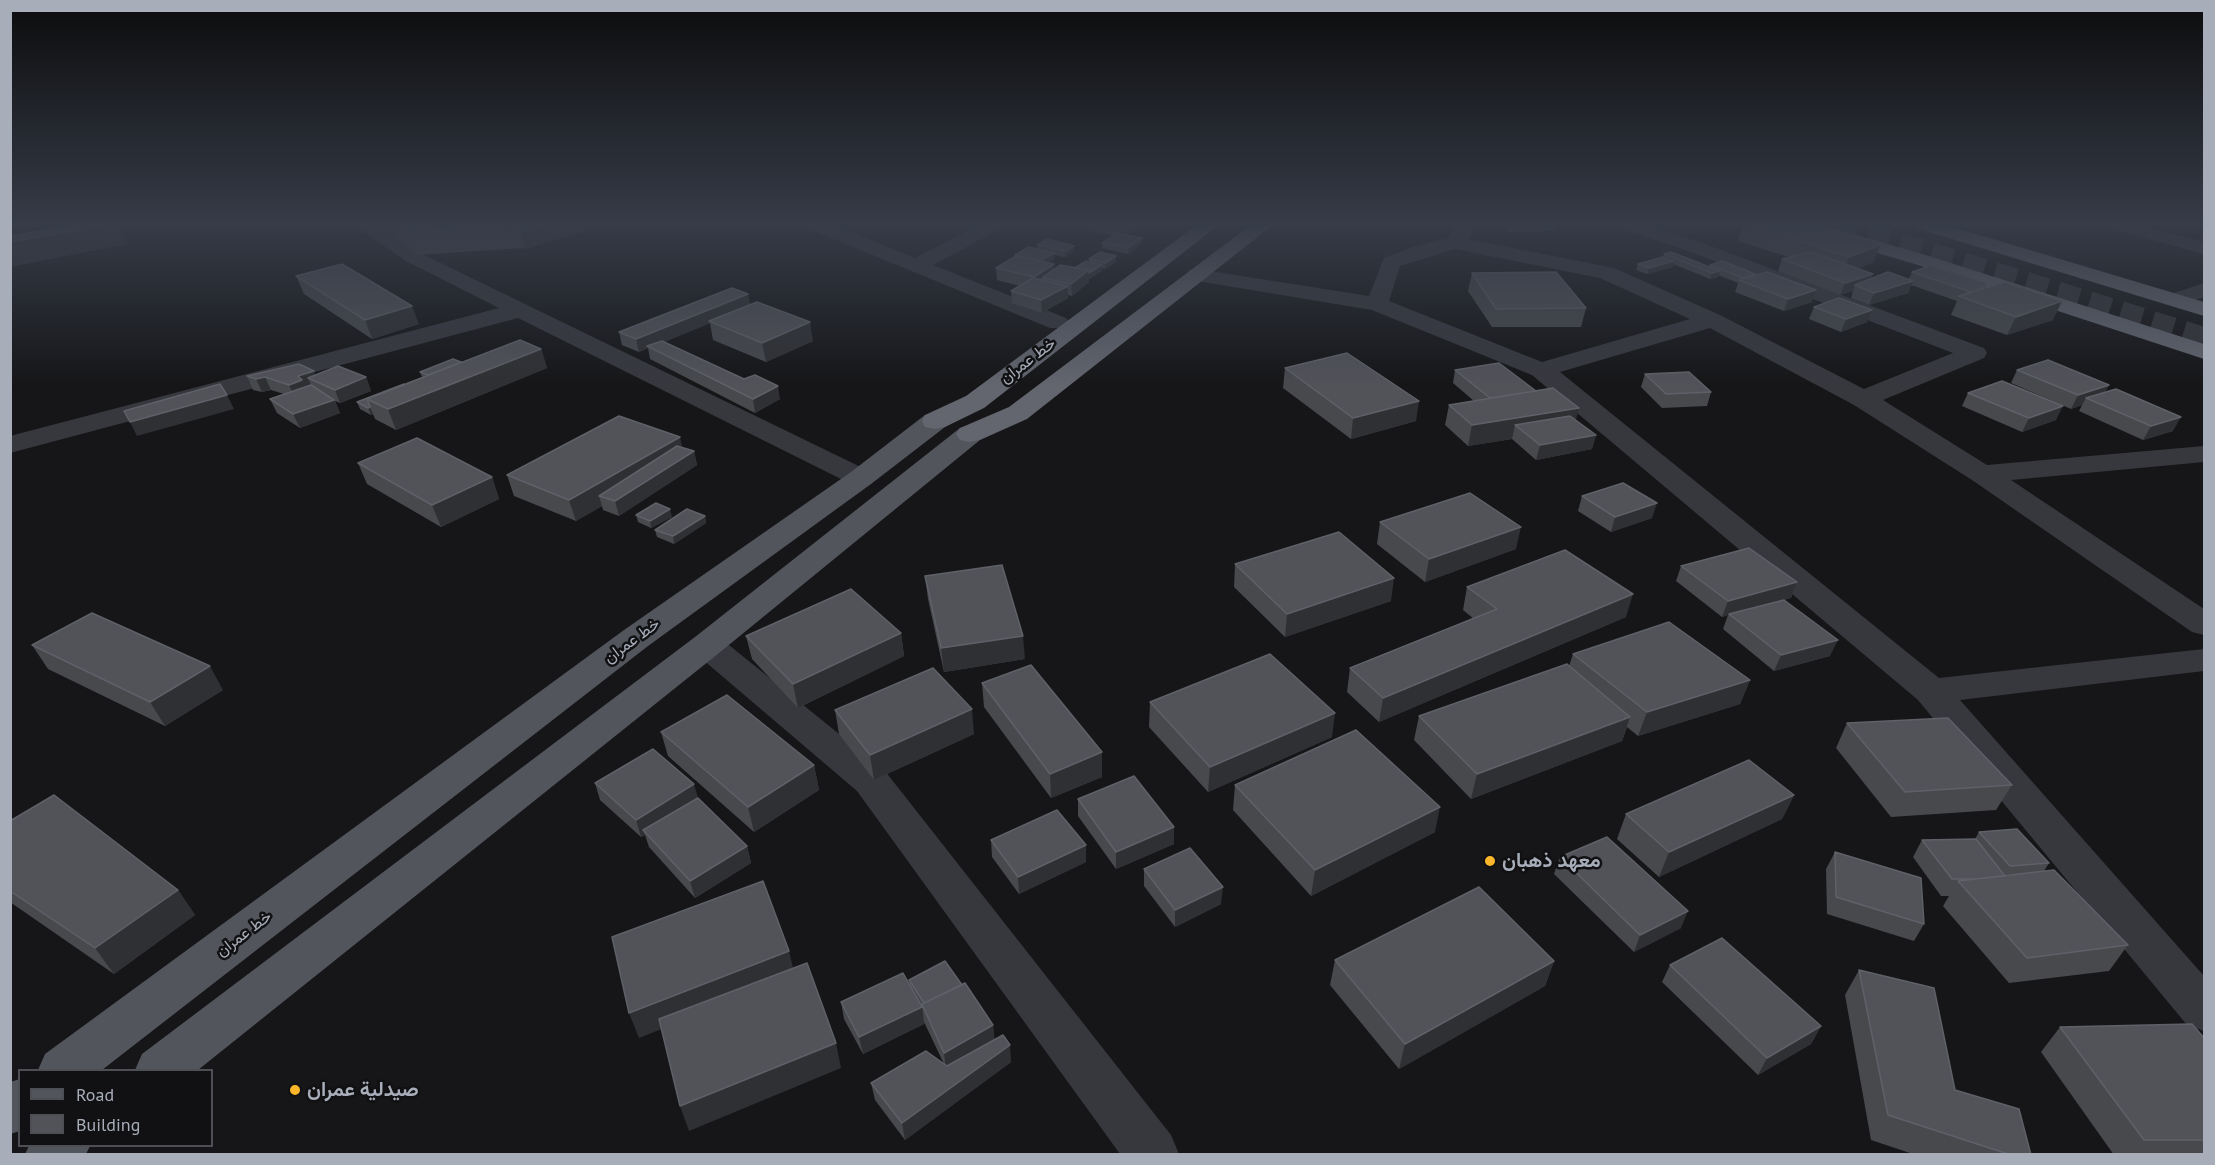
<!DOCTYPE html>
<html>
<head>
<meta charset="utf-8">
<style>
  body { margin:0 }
  #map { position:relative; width:2215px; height:1165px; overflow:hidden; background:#161618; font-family:"PT Sans",sans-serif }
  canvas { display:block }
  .frame { position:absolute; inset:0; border:12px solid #a7adb9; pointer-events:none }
  .legend { position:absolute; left:18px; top:1069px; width:195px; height:78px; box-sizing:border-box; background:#111113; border:2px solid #4d4f55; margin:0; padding:8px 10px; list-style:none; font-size:18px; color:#a7adb9 }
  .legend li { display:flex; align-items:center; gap:12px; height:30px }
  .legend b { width:30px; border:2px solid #4d4f55 }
</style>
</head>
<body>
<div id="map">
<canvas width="2215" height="1165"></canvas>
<div class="frame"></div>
<ul class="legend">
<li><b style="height:8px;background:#53555d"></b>Road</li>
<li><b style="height:16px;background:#525359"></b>Building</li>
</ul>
</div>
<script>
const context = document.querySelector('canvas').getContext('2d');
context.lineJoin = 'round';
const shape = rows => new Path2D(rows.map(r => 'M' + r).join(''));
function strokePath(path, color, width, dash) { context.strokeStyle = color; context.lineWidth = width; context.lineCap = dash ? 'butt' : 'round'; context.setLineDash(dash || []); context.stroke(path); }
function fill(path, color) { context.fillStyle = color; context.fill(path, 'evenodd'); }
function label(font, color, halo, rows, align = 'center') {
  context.font = font + ' "PT Sans",Vazirmatn,sans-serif'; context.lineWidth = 5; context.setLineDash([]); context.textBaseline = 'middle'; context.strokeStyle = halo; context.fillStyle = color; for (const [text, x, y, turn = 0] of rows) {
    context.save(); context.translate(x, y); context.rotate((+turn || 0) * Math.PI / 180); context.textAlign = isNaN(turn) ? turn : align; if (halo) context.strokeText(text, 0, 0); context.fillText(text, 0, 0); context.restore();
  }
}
const highwayTunnel = shape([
  [1837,224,2204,338]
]);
const minor = shape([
  [352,224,375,224,420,253,871,472,876,478,871,484,861,487,851,484,518,318,10,453,10,436,499,308,406,261,352,224],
  [804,224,831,224,915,258,981,224,1005,224,1002,228,933,265,1066,318,1070,323,1066,328,1050,328,807,228,804,224],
  [1458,224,1478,224,1468,239,1614,268,1720,315,1864,389,1953,353,1691,252,1620,228,1617,224,1645,224,1705,244,1984,348,1987,353,1984,358,1883,400,1987,465,2204,446,2204,462,2011,480,2204,609,2204,635,2192,632,1972,480,1854,405,1710,328,1560,372,1939,678,2204,649,2204,671,1960,700,2204,976,2204,1031,2187,1025,1918,700,1532,375,1372,310,1197,281,1189,280,1186,275,1189,270,1197,269,1369,296,1384,258,1413,247,1448,238,1458,224],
  [1455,249,1600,278,1690,319,1542,362,1389,301,1400,266,1455,249],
  [2105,224,2136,224,2204,242,2204,254,2108,228,2105,224],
  [2204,283,2204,297,2176,307,2168,305,2165,300,2168,295,2204,283],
  [707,634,719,637,885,771,1171,1135,1179,1154,1120,1154,857,791,695,653,689,645,695,637,707,634]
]);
const major = shape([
  [935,413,945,415,948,421,945,427,871,484,648,646,102,1070,38,1070,45,1054,624,630,851,472,925,415,935,413],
  [970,426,980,428,984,434,980,440,719,653,198,1070,135,1070,142,1054,695,637,960,428,970,426],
  [20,1079,20,1131,10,1134,10,1082,20,1079],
  [29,1146,90,1146,86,1154,25,1154,29,1146]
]);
const highway = shape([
  [1198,224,1220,224,984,408,945,427,935,429,925,427,922,421,925,415,966,396,1198,224],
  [1252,224,1274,224,1027,419,980,440,970,442,960,440,956,434,960,428,1009,407,1252,224],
  [1789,224,1819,224,1929,256,2204,344,2204,359,1915,264,1792,228,1789,224],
  [1913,224,1943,224,2204,302,2204,316,1916,228,1913,224]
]);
const wall = shape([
  [378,224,609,224,525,249,523,248,417,255],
  [1063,224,1137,224,1137,229,1127,235,1142,244,1128,254,1102,248,1102,243,1113,236],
  [1499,224,1556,224,1554,231,1508,232],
  [1743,224,1874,262,1858,268,1872,279,1909,279,1912,272,1987,283,1985,288,2053,320,2007,335,1951,315,1957,301,1911,285,1908,293,1869,305,1851,298,1853,291,1840,295,1778,271,1782,259,1789,257,1738,241],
  [1037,245,1074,251,1065,257,1054,255,1054,259,1047,263,1054,269,1075,268,1089,262,1089,259,1116,262,1105,269,1102,268,1102,271,1089,279,1089,282,1072,296,1068,295,1068,298,1042,313,1012,303,1011,291,1020,286,997,280,996,268,1015,257,1015,255,1037,249],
  [1664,254,1709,267,1710,265,1755,275,1812,302,1784,311,1735,292,1738,283,1718,275,1718,277,1710,279,1673,264,1673,267,1647,274,1636,270,1638,264,1663,257],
  [1472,273,1586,308,1581,327,1492,327,1468,291],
  [296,276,419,324,372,339,304,294],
  [748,294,750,305,813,341,766,362,713,340,710,323,664,342,780,399,755,413,650,359,648,348,639,352,622,345,619,332],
  [1814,307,1867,322,1841,332,1809,319],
  [541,349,547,368,396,430,375,419,373,414,371,415,360,409,357,402,422,377,420,372,461,362],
  [1285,368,1416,421,1351,439,1283,388],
  [1455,370,1536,391,1596,435,1592,449,1536,460,1512,439,1468,446,1445,425,1449,405,1474,401,1453,383],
  [2017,370,2109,385,2105,392,2173,431,2143,440,2079,411,2082,405,2071,409,2011,383],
  [1645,374,1711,392,1707,406,1662,408,1641,387],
  [316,375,366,377,371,391,340,403,335,401,340,413,300,428,277,413,270,399,284,394,271,390,262,392,253,390,247,376],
  [1968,393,2056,420,2022,432,1962,406],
  [682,447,694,451,697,465,619,516,603,510,602,506,576,521,514,496,507,475],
  [358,463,492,477,499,499,441,527,367,484],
  [1582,496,1652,518,1611,532,1578,511],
  [636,515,672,517,651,528,638,522],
  [705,516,706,523,674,544,657,537,655,530],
  [1380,522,1516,549,1425,582,1377,544],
  [1235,564,1391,601,1285,637,1234,587],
  [1681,566,1797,582,1791,598,1779,601,1830,656,1774,671,1723,629,1728,615,1722,617,1676,581],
  [925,576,1025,659,944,672,928,599],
  [1467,587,1626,617,1379,722,1347,692,1350,668,1474,619,1463,610],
  [901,633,904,656,798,708,752,659,746,636],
  [32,645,223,690,165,726,48,669],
  [1573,654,1750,680,1740,704,1638,736,1627,727,1622,741,1471,799,1414,740,1419,716,1569,666],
  [982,683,1102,777,1051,798,984,707],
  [1150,702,1332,737,1208,792,1149,727],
  [835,710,974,734,874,780,839,734],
  [1847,723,2012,785,1996,810,1891,817,1836,748],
  [661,732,814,765,819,790,754,832,668,756],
  [595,783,747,846,751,863,695,898,649,847,645,835,641,837,600,800],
  [1235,785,1435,832,1311,896,1233,810],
  [1794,795,1782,819,1659,877,1617,839,1626,814],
  [1078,799,1174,844,1116,869,1078,816],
  [10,821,178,890,195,915,114,974,10,902],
  [1979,832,2049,863,2044,871,2128,945,2109,971,2009,983,1943,906,1949,896,1941,896,1913,857,1922,840,1975,839],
  [1997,866,2005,875,2030,873,2005,876],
  [991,840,1086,845,1086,862,1019,894,992,857],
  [1835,852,1924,924,1914,941,1827,914,1826,869],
  [1560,857,1681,928,1634,952,1554,874],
  [1144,869,1221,904,1175,927,1144,886],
  [1335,960,1554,961,1545,986,1399,1069,1330,985],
  [1670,965,1821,1026,1811,1044,1758,1075,1662,982],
  [1859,970,1955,1090,2031,1155,1916,1155,1871,1140,1845,995],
  [909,980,962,985,993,1025,994,1040,1011,1062,905,1140,875,1100,871,1083,944,1064,924,1022,922,1006,924,1024,863,1054,844,1019,841,1002,910,985],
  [2060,1027,2205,1039,2205,1155,2114,1155,2041,1052]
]);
const shadedWall = shape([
  [109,224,119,224,128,244,10,267,10,242],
  [548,224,609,224,525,249,520,232],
  [1127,224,1137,224,1137,229,1121,238,1121,227],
  [1143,238,1142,244,1128,254,1128,248],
  [1880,245,1874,262,1842,275,1849,257],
  [1074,246,1074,251,1065,257,1065,251],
  [1054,253,1054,259,1040,267,1040,261],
  [1116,256,1116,262,1105,269,1105,263],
  [1674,261,1673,267,1647,274,1649,268],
  [1054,264,1054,276,1042,278,1042,284,1035,289,1034,277],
  [1102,265,1102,271,1089,279,1089,282,1072,296,1071,284,1089,270],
  [1720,271,1718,277,1710,279,1712,273],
  [1873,274,1869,286,1855,285,1853,291,1840,295,1845,283],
  [1913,281,1908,293,1869,305,1874,293],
  [1068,286,1068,298,1042,313,1041,300],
  [1816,290,1812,302,1784,311,1788,299],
  [748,294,750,306,709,321,710,323,650,348,647,346,648,348,639,352,636,339],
  [2062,301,2053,320,2007,335,2016,317],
  [412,306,419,324,372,339,365,320],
  [1872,310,1867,322,1841,332,1846,319],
  [810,322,813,341,766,362,762,343],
  [541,349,547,368,396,430,388,409],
  [314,371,319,383,308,378,312,387,295,398,289,385,298,376],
  [265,377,271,390,262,392,256,379],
  [366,377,371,391,340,403,335,390],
  [2109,385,2102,398,2086,398,2082,405,2071,409,2078,395],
  [778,386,780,399,755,413,753,399],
  [227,395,234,409,137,436,130,422],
  [334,400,340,413,300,428,293,414],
  [1419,401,1416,421,1351,439,1353,418],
  [2063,406,2056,420,2022,432,2029,418],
  [370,407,373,414,371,415,368,408],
  [1579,408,1574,428,1515,425,1512,439,1468,446,1472,425],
  [2181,417,2173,431,2143,440,2151,426],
  [1596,435,1592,449,1536,460,1540,445],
  [680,437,684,456,694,451,697,465,619,516,615,501,599,496,602,506,576,521,569,500],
  [492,477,499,499,441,527,432,505],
  [1657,503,1652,518,1611,532,1615,517],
  [670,509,672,517,651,528,650,521],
  [705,516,706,523,674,544,673,536],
  [1521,527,1516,549,1425,582,1429,559],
  [1394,578,1391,601,1285,637,1287,614],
  [1797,582,1791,598,1730,615,1729,614,1728,615,1722,617,1728,601],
  [1633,594,1626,617,1379,722,1383,698],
  [901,633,904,656,798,708,793,684],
  [1023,636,1025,659,944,672,941,648],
  [1838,640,1830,656,1774,671,1781,655],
  [210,666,223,690,165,726,150,702],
  [1750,680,1740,704,1638,736,1647,712],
  [972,709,974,734,874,780,870,755],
  [1335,713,1332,737,1208,792,1210,767],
  [1630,717,1622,741,1471,799,1477,774],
  [1102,752,1102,777,1051,798,1050,774],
  [814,765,819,790,754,832,748,807],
  [694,784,699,801,643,830,645,835,641,837,636,820],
  [1794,795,1782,819,1659,877,1669,852],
  [1440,807,1435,832,1311,896,1315,870],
  [1174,827,1174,844,1116,869,1116,852],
  [1086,845,1086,862,1019,894,1018,877],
  [747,846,751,863,695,898,690,881],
  [1223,887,1221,904,1175,927,1175,910],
  [178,890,195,915,114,974,95,948],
  [1688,911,1681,928,1634,952,1640,935],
  [789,951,795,976,639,1038,629,1013],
  [1554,961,1545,986,1399,1069,1405,1044],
  [922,1007,924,1024,863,1054,859,1037],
  [993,1025,995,1042,946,1070,944,1053],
  [1821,1026,1811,1044,1758,1075,1767,1058],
  [836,1043,841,1068,689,1131,680,1106],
  [1010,1045,1011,1062,905,1140,902,1123]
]);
const building = shape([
  [78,224,109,224,10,242,10,236,78,224],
  [398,224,511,224,517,226,409,233,398,224],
  [511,224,548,224,520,232,518,231,517,226,511,224],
  [1109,224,1127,224,1121,227,1109,224],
  [1743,224,1810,224,1880,245,1849,257,1743,224],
  [1117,233,1143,238,1128,248,1102,243,1117,233],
  [1047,239,1074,246,1065,251,1037,245,1047,239],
  [1029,247,1054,253,1040,261,1015,255,1029,247],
  [1100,252,1116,256,1105,263,1089,259,1100,252],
  [1671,252,1720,271,1712,273,1664,254,1671,252],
  [1811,252,1873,274,1845,283,1782,259,1811,252],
  [1016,256,1054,264,1034,277,996,268,1016,256],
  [1663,257,1674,261,1649,268,1638,264,1663,257],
  [1086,261,1102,265,1089,273,1089,270,1075,268,1086,261],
  [1722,261,1755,274,1743,278,1710,265,1722,261],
  [342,264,412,306,365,320,296,276,342,264],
  [1060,265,1089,270,1071,284,1042,278,1060,265],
  [1930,266,1987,283,1979,290,1971,292,1912,272,1930,266],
  [1556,272,1586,308,1496,309,1472,273,1556,272],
  [1767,272,1816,290,1788,299,1739,280,1767,272],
  [1888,272,1913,281,1874,293,1855,285,1888,272],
  [1033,278,1068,286,1041,300,1011,291,1033,278],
  [2005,282,2062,301,2016,317,1959,296,2005,282],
  [732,288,748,294,636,339,619,332,732,288],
  [1839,298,1872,310,1846,319,1814,307,1839,298],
  [757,302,810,322,762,343,709,321,757,302],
  [520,340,541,349,388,409,367,399,520,340],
  [662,341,744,379,755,375,778,386,753,399,647,346,662,341],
  [1347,353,1419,401,1353,418,1285,368,1347,353],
  [453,359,461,362,428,375,420,372,453,359],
  [2048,360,2109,385,2078,395,2017,370,2048,360],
  [1499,363,1536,391,1490,398,1455,370,1499,363],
  [299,364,314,371,298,376,302,380,289,385,265,377,256,379,247,376,299,364],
  [338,366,366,377,335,390,308,378,338,366],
  [1689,372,1711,392,1666,394,1645,374,1689,372],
  [2002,381,2063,406,2029,418,1968,393,2002,381],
  [220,384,227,395,130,422,124,411,220,384],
  [404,384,367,399,370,407,368,408,357,402,404,384],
  [311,385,334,400,293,414,270,399,311,385],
  [1553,388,1579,408,1472,425,1449,405,1553,388],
  [2116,389,2181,417,2151,426,2086,398,2116,389],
  [619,416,680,437,569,500,507,475,619,416],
  [1570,416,1596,435,1540,445,1515,425,1570,416],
  [417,438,492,477,432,505,358,463,417,438],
  [677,446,694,451,615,501,599,496,677,446],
  [1623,483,1657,503,1615,517,1582,496,1623,483],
  [1470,493,1521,527,1429,559,1380,522,1470,493],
  [656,503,670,509,650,521,636,515,656,503],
  [687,509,705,516,673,536,655,530,687,509],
  [1339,532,1394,578,1287,614,1235,564,1339,532],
  [1749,548,1797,582,1728,601,1681,566,1749,548],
  [1565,550,1633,594,1383,698,1350,668,1497,609,1467,587,1565,550],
  [1002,565,1023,636,941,648,925,576,1002,565],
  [851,589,901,633,793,684,746,636,851,589],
  [1784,600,1838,640,1781,655,1729,614,1784,600],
  [92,613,210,666,150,702,32,645,92,613],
  [1669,622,1750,680,1647,712,1573,654,1669,622],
  [1270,654,1335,713,1210,767,1150,702,1270,654],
  [1567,664,1630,717,1477,774,1419,716,1567,664],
  [1031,665,1102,752,1050,774,982,683,1031,665],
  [933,668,972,709,870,755,835,710,933,668],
  [727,695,814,765,748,807,661,732,727,695],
  [1948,718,2012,785,1905,792,1847,723,1948,718],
  [1356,730,1440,807,1315,870,1235,785,1356,730],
  [653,749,694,784,636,820,595,783,653,749],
  [1749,760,1794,795,1669,852,1626,814,1749,760],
  [1134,776,1174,827,1116,852,1078,799,1134,776],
  [54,795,178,890,95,948,10,891,10,821,54,795],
  [698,798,747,846,690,881,643,830,698,798],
  [1057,810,1086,845,1018,877,991,840,1057,810],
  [2017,829,2049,863,2010,866,1979,832,2017,829],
  [1607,837,1688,911,1640,935,1560,857,1607,837],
  [1976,839,2005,876,1975,879,1952,879,1922,840,1976,839],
  [1190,848,1223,887,1175,910,1144,869,1190,848],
  [1835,852,1921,878,1924,924,1836,897,1835,852],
  [2054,870,2128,945,2027,958,1958,881,2054,870],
  [763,881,789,951,629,1013,612,937,763,881],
  [1479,887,1554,961,1405,1044,1335,960,1479,887],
  [1722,938,1821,1026,1767,1058,1670,965,1722,938],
  [945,961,962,985,924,1003,909,980,945,961],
  [807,963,836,1043,680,1106,659,1019,807,963],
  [1859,970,1934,988,1955,1090,2019,1109,2031,1155,2011,1155,1888,1115,1859,970],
  [903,973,922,1007,859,1037,841,1002,903,973],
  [965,983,993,1025,944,1053,922,1004,965,983],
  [2192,1024,2205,1039,2205,1140,2144,1140,2060,1027,2192,1024],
  [1003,1035,1010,1045,902,1123,871,1083,926,1051,947,1066,1003,1035]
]);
const markers = [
  [1490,861,6,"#fcb62a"],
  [295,1090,6,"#fcb62a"]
];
const streetNames = [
  ["خط عمران",1028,361,-37],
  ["خط عمران",632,641,-36],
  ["خط عمران",244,934,-37]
];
const nearPoinames = [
  ["معهد ذهبان",1502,861],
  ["صيدلية عمران",307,1090]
];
strokePath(highwayTunnel, '#333438', 22, [22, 11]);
fill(minor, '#37383e');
fill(major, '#53555d');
fill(highway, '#63666f');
fill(wall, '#47494d');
fill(shadedWall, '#2f3033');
fill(building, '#525359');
strokePath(building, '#5f6168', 1.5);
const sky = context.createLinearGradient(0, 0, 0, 387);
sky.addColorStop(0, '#0c0c0d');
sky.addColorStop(0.58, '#363c48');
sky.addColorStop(1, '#363c4800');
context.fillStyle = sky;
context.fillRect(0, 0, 2215, 387);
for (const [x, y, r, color] of markers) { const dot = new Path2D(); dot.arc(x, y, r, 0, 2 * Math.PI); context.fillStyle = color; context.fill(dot); strokePath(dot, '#111113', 2); }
label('16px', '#a7adb9', '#111113', streetNames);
label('bold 20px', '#a7adb9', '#111113', nearPoinames, 'left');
</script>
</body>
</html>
